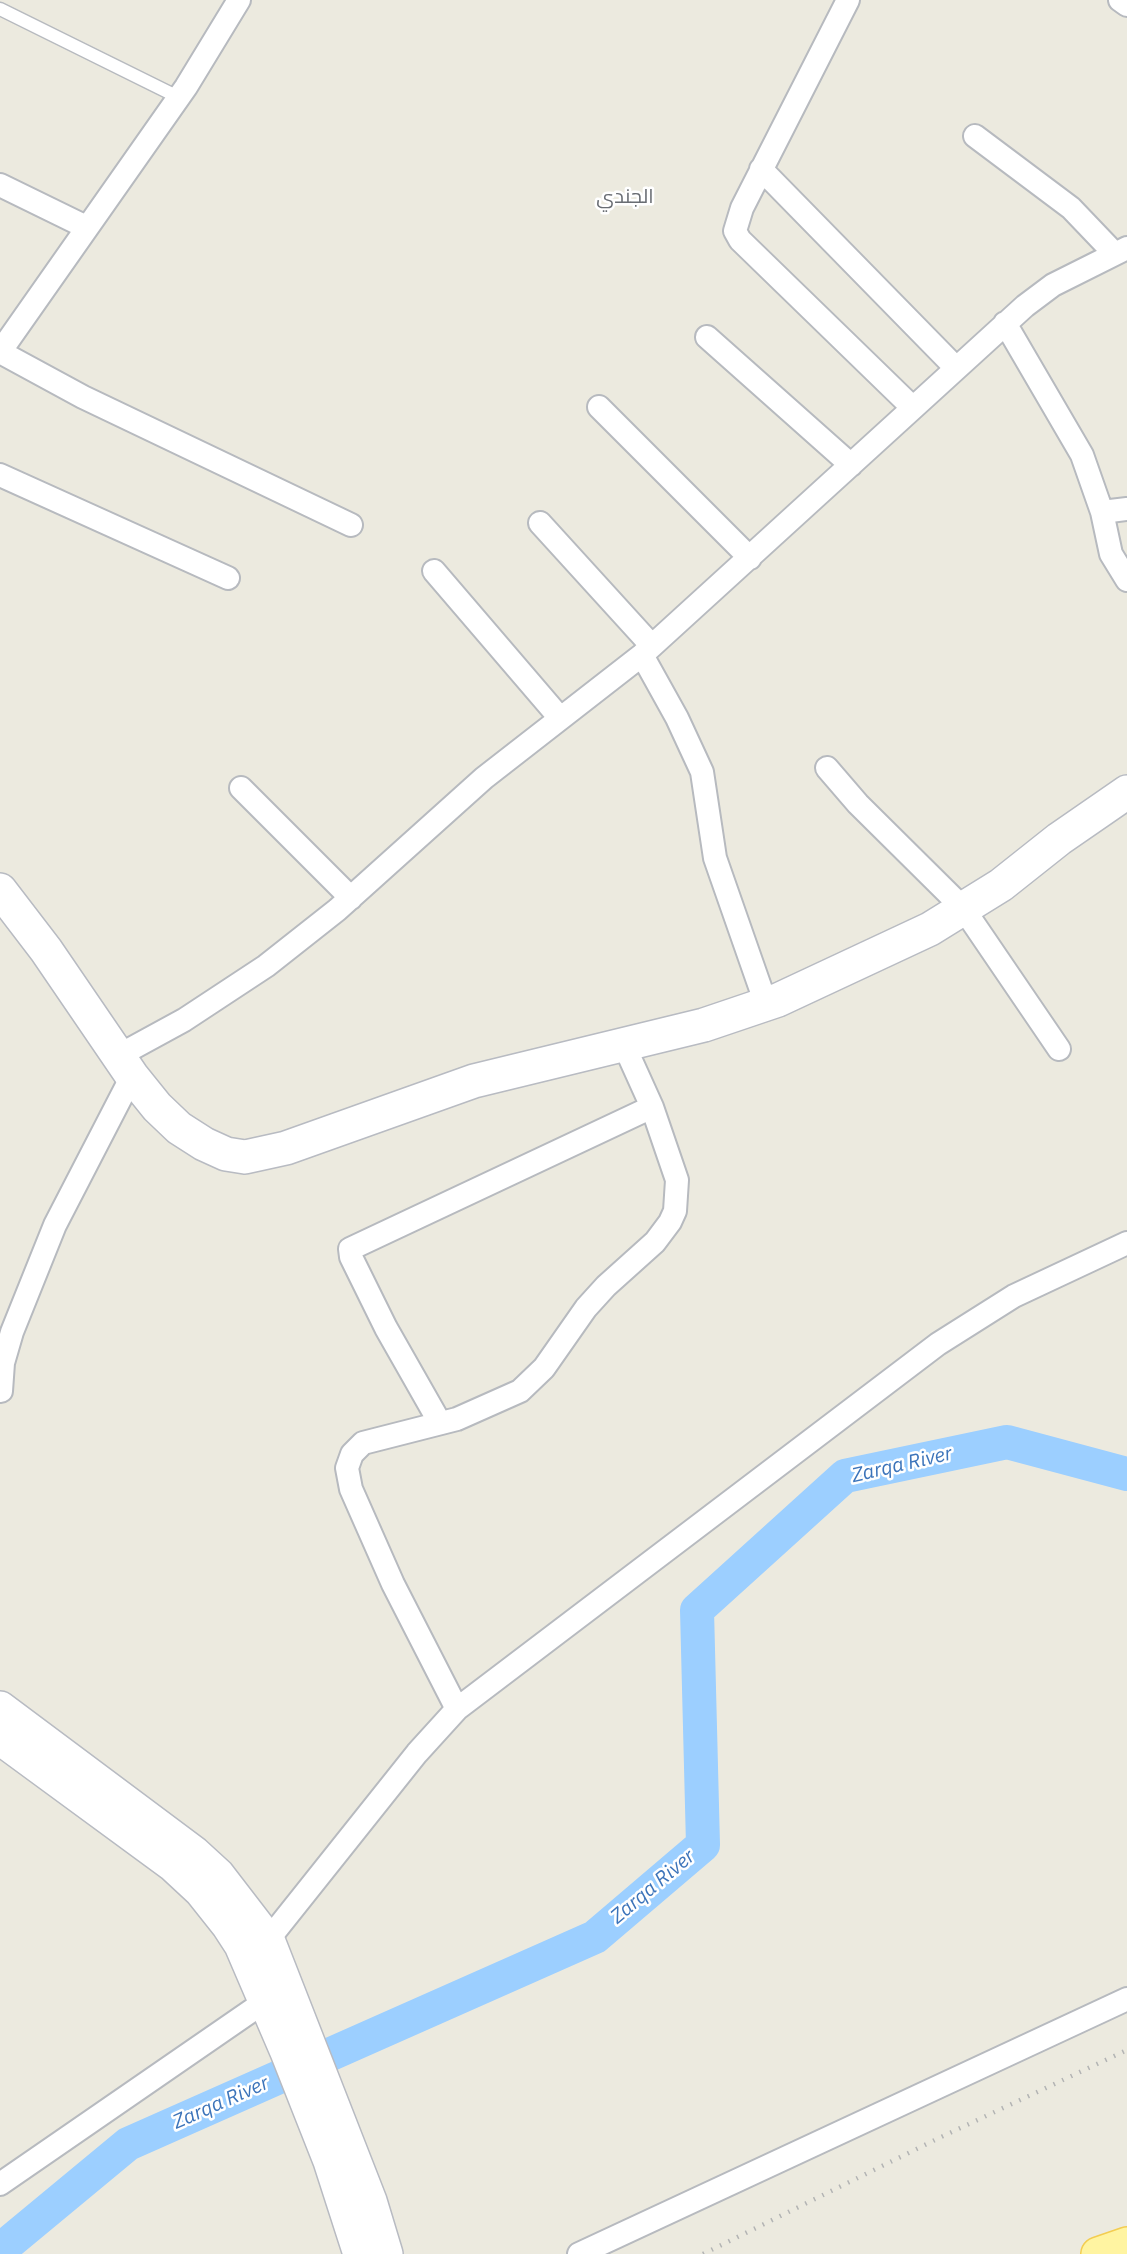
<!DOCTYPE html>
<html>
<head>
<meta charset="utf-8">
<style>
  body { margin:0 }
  canvas { display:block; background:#eceadf }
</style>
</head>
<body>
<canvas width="1127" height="2254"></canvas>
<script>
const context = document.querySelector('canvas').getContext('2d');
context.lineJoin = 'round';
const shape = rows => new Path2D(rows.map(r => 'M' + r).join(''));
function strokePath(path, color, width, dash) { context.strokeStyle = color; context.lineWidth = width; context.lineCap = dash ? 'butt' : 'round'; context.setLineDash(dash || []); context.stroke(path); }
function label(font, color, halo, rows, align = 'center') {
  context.font = font + ' "IBM Plex Sans",Cairo,sans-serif'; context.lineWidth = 5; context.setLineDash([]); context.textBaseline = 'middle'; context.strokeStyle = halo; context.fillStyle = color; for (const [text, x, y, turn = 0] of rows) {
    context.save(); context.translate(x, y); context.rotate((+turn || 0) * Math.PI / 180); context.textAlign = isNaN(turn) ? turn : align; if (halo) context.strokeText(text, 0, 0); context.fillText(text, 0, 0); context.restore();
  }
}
const river = shape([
  [0,2250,128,2144,595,1937,703,1845,697,1610,845,1476,1007,1442,1127,1474]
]);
const lane = shape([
  [0,9,178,97]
]);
const street = shape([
  [848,0,742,208,735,231,740,240,913,408],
  [1120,0,1127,5],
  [975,136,1071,208,1114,253],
  [761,169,956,368],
  [0,185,86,227],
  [1005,323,1082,455,1102,512,1111,554,1127,580],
  [707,337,851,465],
  [0,352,186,87,239,0],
  [0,352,83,397,351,525],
  [599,407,750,558],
  [0,475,228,578],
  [1102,512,1127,509],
  [540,523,652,646],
  [434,571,560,718],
  [642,655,677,718,702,772,715,858,766,1004],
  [827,768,858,804,963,908,1059,1049],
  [241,788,351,898],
  [118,1056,184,1020,266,966,337,910,484,778,642,655,1025,306,1053,285,1127,248],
  [1,1391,3,1363,12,1332,55,1225,132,1076],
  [440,1423,386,1328,351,1257,350,1249,652,1107],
  [457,1709,938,1344,1014,1296,1127,1243],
  [268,1940,417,1753,457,1709,393,1584,351,1489,347,1468,352,1454,363,1443,457,1419,520,1391,544,1368,586,1308,606,1286,655,1242,670,1222,675,1211,677,1180,652,1107,624,1045],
  [0,2184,264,2002],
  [579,2254,1127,1999]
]);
const secondary = shape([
  [0,890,46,950,132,1076,157,1107,179,1128,204,1144,226,1154,245,1157,286,1148,474,1081,704,1025,778,1000,930,929,1001,885,1059,839,1127,792],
  [0,1708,194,1853,218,1875,268,1940,370,2201,386,2254],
  [0,1738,173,1865,201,1891,228,1925,241,1945,287,2052,330,2161,360,2254]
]);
const primary = shape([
  [1098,2254,1127,2244]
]);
const rail = shape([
  [703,2254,939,2138,1127,2050]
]);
const neighbourhoodNames = [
  ["الجندي",625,197]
];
const waterNames = [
  ["Zarqa River",902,1465,-13],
  ["Zarqa River",653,1887,-40],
  ["Zarqa River",221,2103,-24]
];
strokePath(river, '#9ccfff', 34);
strokePath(lane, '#b7babf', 15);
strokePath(street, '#b7babf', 26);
strokePath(secondary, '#b8bbc2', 36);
strokePath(primary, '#f3cd51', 36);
strokePath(lane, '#fff', 12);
strokePath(street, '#fff', 22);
strokePath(secondary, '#fff', 33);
strokePath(primary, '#fff4a1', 33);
strokePath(rail, '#b3b4b4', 4.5, [1.5, 8]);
label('20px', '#696d73', '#fff', neighbourhoodNames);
label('italic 20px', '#3c74ba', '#fff', waterNames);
</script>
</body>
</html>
